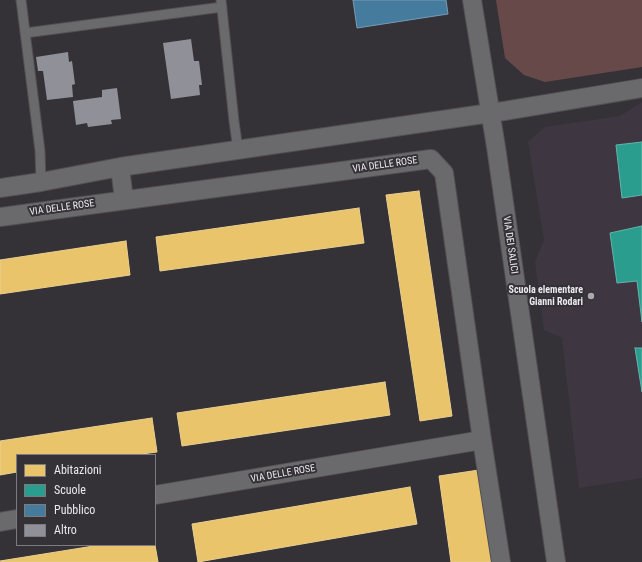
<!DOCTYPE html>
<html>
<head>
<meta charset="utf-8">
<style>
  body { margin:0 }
  #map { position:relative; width:642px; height:562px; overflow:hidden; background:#343236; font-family:"Roboto Condensed",sans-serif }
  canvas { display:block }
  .legend { position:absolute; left:16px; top:454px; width:140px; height:92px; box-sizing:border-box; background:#343137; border:1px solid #7d7b80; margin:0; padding:5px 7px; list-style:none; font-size:12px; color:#ebe9ed }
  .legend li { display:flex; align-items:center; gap:8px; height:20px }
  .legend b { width:20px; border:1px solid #7d7b80 }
</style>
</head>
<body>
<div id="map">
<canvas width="642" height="562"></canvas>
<ul class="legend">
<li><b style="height:11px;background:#e9c46a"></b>Abitazioni</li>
<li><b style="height:11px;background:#2a9d8f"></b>Scuole</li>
<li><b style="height:11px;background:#457b9d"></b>Pubblico</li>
<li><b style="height:11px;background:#909098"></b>Altro</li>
</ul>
</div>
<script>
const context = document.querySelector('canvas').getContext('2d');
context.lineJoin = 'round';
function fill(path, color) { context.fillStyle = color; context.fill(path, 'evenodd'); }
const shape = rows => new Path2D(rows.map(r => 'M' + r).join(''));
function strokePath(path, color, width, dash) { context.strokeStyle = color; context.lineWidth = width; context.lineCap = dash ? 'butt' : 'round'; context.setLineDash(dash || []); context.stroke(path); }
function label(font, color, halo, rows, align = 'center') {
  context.font = font + ' "Roboto Condensed",sans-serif'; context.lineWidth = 4; context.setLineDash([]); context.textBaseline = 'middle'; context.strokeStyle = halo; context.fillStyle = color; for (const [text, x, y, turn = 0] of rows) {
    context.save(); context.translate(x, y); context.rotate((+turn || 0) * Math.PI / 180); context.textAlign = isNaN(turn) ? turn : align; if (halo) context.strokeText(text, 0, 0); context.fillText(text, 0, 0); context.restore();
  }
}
const built = shape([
  [642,102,642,478,579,488,562,338,544,330,535,262,544,240,528,142,545,127,620,116]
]);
const green = shape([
  [496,0,642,0,642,67,545,82,524,75,505,58]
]);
const homes = shape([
  [419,191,452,416,420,421,386,195,419,191],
  [359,208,364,243,160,271,156,237,359,208],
  [126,241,130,275,0,294,0,260,126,241],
  [385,382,390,415,182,446,177,413,385,382],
  [152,418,157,452,134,455,17,455,17,472,0,475,0,441,152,418],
  [479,470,492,562,451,562,439,476,479,470],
  [410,487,417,524,198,562,192,524,410,487],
  [100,545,155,545,158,562,0,562,0,561,100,545]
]);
const schools = shape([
  [642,142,642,195,622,198,616,145,642,142],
  [642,226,642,322,637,281,617,283,610,233,642,226],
  [635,348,642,348,642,392,635,348]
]);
const public = shape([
  [353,0,446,0,448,14,357,28,353,0]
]);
const building = shape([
  [191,39,194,61,199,61,202,85,199,85,200,95,171,99,163,43],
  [68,52,69,62,72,61,75,84,72,85,73,97,47,100,43,71,38,71,36,57],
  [117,88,121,119,111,120,112,124,88,127,87,123,76,125,73,101,102,97,102,90]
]);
const lane = shape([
  [21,0,40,151,41,182],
  [221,0,234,121,238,150],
  [25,33,222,7]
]);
const street = shape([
  [472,0,496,147,556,562],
  [120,167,124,200],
  [0,188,41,182,120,167,504,111,642,88],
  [0,217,431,159,444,173,482,440,501,562],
  [155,495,482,440],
  [0,522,17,519]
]);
const markers = [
  [591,296,4,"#aba9ad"]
];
const streetNames = [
  ["VIA DELLE ROSE",385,165,-8],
  ["VIA DELLE ROSE",62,208,-8],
  ["VIA DEI SALICI",510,245,82],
  ["VIA DELLE ROSE",283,474,-10]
];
const poiNames = [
  ["Scuola elementare",583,290],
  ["Gianni Rodari",583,302]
];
fill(built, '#3e3741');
fill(green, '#68494a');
fill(homes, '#e9c46a');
strokePath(homes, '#eacf91', 1);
fill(schools, '#2a9d8f');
strokePath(schools, '#64b4ab', 1);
fill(public, '#457b9d');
strokePath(public, '#779cb5', 1);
fill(building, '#909098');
strokePath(lane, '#525053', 11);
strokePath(street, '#525053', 20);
strokePath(lane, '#6a696c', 9);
strokePath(street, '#6a696c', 18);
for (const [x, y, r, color] of markers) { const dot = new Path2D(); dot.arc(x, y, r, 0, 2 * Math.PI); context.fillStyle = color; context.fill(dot); strokePath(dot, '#343137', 1.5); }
label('10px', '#ebe9ed', '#343137', streetNames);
label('bold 10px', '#ebe9ed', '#343137', poiNames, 'right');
</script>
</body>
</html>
